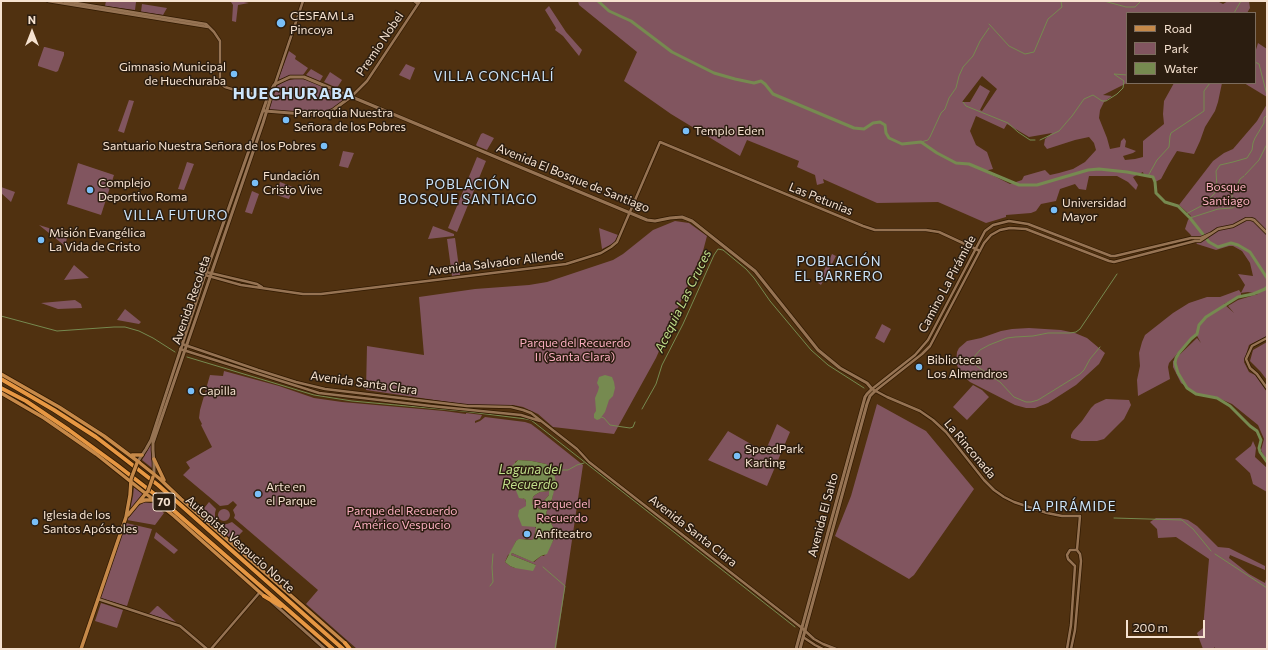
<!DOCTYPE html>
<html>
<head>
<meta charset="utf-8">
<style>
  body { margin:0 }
  #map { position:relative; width:1268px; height:650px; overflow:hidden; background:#503110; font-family:Commissioner,sans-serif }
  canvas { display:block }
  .frame { position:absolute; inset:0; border:2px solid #f6e2d0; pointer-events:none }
  .legend { position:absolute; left:1126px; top:12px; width:130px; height:72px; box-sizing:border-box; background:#2b1d10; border:1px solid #7c6c5d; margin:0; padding:5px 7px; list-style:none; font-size:12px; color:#f6e2d0 }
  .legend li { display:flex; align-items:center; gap:8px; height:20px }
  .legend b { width:20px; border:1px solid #7c6c5d }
  .north { position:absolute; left:12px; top:12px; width:40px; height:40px; -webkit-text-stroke:3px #2b1d10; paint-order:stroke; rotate:0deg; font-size:11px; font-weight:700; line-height:16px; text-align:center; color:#f6e2d0 }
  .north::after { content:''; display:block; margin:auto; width:14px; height:18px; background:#f6e2d0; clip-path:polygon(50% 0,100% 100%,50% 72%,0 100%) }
  .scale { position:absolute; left:1126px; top:620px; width:79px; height:18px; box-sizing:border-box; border:2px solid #f6e2d0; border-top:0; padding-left:5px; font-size:12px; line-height:14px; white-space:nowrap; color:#f6e2d0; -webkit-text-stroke:3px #2b1d10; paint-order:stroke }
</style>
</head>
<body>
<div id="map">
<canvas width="1268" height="650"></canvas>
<div class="frame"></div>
<ul class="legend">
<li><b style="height:5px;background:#c68949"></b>Road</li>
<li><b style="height:11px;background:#81555f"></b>Park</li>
<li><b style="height:11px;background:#768a50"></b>Water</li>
</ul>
<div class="north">N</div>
<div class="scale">200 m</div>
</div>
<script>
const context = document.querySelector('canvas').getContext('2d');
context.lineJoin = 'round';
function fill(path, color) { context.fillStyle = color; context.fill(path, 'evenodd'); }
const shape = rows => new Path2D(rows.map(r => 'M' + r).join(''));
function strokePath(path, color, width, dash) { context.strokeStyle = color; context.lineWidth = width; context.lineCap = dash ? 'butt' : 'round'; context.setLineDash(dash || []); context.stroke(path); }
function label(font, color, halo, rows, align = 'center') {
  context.font = font + ' Commissioner,sans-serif'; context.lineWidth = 3; context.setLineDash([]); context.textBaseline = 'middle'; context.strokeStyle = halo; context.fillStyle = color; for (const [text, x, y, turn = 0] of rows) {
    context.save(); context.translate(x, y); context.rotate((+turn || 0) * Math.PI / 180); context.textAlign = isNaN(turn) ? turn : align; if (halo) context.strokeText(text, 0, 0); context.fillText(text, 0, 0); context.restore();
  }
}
const green = shape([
  [106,1,126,1,136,2,135,10,105,6],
  [578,1,1217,1,1223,4,1228,1,1249,1,1250,8,1247,13,1127,13,1127,83,1103,95,1112,96,1104,102,1100,110,1099,118,1107,138,1110,149,1120,147,1121,141,1124,138,1126,141,1125,147,1136,151,1133,153,1123,156,1125,160,1135,159,1143,157,1143,141,1164,124,1163,114,1164,101,1174,83,1222,83,1218,102,1215,111,1205,127,1200,141,1194,154,1177,151,1169,164,1161,179,1155,182,1153,177,1144,176,1143,172,1133,177,1138,185,1136,190,1128,182,1117,176,1089,176,1086,190,1079,189,1075,184,1060,189,1056,201,1041,204,1036,211,1031,213,1006,215,1006,217,986,223,938,202,877,203,823,179,824,183,817,185,815,175,797,167,799,161,747,140,740,156,671,114,624,81,637,52,579,5],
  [982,76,997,89,982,111,980,110,990,91,980,85,970,102,962,102],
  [976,116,1004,129,1007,124,1029,137,1052,133,1045,139,1044,145,1047,149,1075,140,1089,137,1094,143,1096,150,1085,162,1073,169,1059,173,1050,175,1045,170,1024,176,1022,180,1010,184,984,171,993,169,987,152,976,145,970,131],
  [231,2,244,2,249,3,238,5,236,22,232,21,233,5],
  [142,4,167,8,163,15,141,12],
  [549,6,566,32,582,50,579,56,563,36,555,30,556,28,545,10],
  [1258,43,1267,49,1267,97,1244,83,1255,83,1255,53],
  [44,47,45,47,64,52,64,55,58,71,56,72,38,66,38,64],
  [289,51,296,56,295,59,308,68,303,75,292,75,278,80],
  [406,64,415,68,410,80,399,75],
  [311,69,323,76,320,81,306,75],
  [330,72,342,80,337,88,324,82],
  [299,78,310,81,345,95,346,98,332,110,323,113,316,114,269,110,268,108,275,88,277,86,285,81],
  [129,100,134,101,124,133,118,131],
  [1267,104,1267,336,1249,345,1244,362,1249,372,1255,375,1267,392,1267,462,1261,450,1264,439,1258,425,1232,404,1216,397,1197,394,1181,383,1173,367,1173,361,1197,338,1201,343,1196,334,1192,337,1169,363,1168,367,1170,379,1138,396,1137,380,1140,366,1139,353,1142,342,1145,335,1173,313,1189,303,1207,297,1220,297,1239,290,1241,293,1245,285,1238,274,1253,276,1250,263,1242,251,1233,246,1229,246,1216,250,1197,244,1190,234,1185,229,1188,220,1191,216,1179,205,1213,161,1224,153,1233,149,1257,121],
  [1248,292,1258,294,1238,300,1228,306,1234,313,1224,304,1241,295,1241,293],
  [483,133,494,138,487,150,477,146,476,145,481,134],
  [343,151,354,153,348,168,339,166],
  [477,157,486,161,457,232,448,228],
  [187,162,194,164,184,190,178,189],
  [78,163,114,175,101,215,67,204],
  [280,182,293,187,289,199,276,195],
  [1,187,15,192,11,202,1,193],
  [252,191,259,194,252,214,245,212],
  [675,221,689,223,707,236,703,251,656,358,614,434,553,427,538,414,523,407,513,405,469,405,366,390,367,346,424,355,419,297,475,289,529,285,547,282,613,260,623,254,653,230],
  [39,225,68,234,65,246],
  [433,226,454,234,454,236,428,239],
  [599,228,618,235,614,243,602,249],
  [455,238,460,275,452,276,447,239],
  [832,254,836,256,821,285,818,283],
  [74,265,89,278,64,280],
  [75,300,81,304,82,308,58,309,41,303],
  [125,309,141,322,139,324,117,320],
  [882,324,891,329,884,343,875,338],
  [1029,328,1061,330,1075,333,1087,338,1105,353,1099,364,1076,385,1048,403,1035,408,1026,408,1015,405,970,382,961,374,956,363,957,352,959,348,967,341,981,338,1001,331,1012,329],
  [1267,342,1267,380,1260,371,1250,361,1253,350],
  [224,371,279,386,314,398,342,402,444,411,466,414,466,413,482,415,480,419,475,421,475,423,480,421,485,417,525,422,531,424,539,430,583,465,556,649,386,649,384,648,383,649,357,649,306,604,318,590,234,518,235,515,233,510,237,505,233,501,228,505,220,506,183,475,190,468,186,462,212,447,201,425,202,424,199,418,200,410,210,375,223,376],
  [518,460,532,461,546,464,553,492,552,499,546,513,555,531,553,541,544,556,541,556,534,562,512,553,511,555,536,565,515,568,510,566,505,562,508,555,510,554,516,541,526,539,533,540,536,529,535,526,528,525,526,502,525,499,523,499,515,462],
  [973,385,982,390,989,397,967,420,953,407],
  [1106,399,1129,400,1131,405,1124,419,1104,439,1097,441,1081,441,1071,438,1071,435,1073,431,1082,421,1091,408,1095,404],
  [877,404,926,431,974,489,914,575,909,579,835,536,851,496],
  [777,424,790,432,767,486,708,460,728,431,765,452],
  [1253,441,1256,448,1255,457,1267,468,1267,492,1253,484,1250,473,1235,459,1251,446],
  [151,444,152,444,152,468,142,460],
  [134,487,143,494,130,510,133,496],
  [549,491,549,495,542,503,543,508,541,510,536,506,532,504,533,497,535,495,540,492],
  [145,502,151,503,152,502,164,513,155,525,127,520,138,506],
  [209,502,216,509,215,513,215,519,212,523,201,512],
  '218 515a6 6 0 1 1 12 0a6 6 0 1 1-12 0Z',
  [1156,518,1180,518,1188,520,1197,526,1218,547,1229,548,1265,566,1265,570,1230,555,1229,558,1249,574,1265,583,1267,575,1267,649,1216,649,1214,647,1214,649,1203,649,1197,633,1203,628,1209,559,1176,537,1158,538,1157,529,1150,522],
  [232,522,243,531,233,541,219,528,222,524,227,524],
  [126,523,152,529,127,606,100,598],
  [156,532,178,550,174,554,154,538],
  [101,603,123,610,117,628,95,621],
  [157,606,158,606,176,622,149,614]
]);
const water = shape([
  [605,375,612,377,614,382,615,388,613,396,609,400,605,412,600,419,597,420,594,418,594,414,596,411,595,398,598,391,599,387,597,383,599,377],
  [518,460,532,461,546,464,553,469,556,482,552,499,546,513,555,531,553,541,547,554,541,556,533,562,512,553,511,555,536,565,533,571,515,568,510,566,505,562,516,541,519,539,533,540,535,534,536,527,522,526,518,516,519,510,526,506,526,502,525,499,519,498,515,488,512,478,512,466],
  [549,491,549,495,542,503,543,508,541,510,532,504,533,497,535,495,540,492]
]);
const stream = shape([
  [1104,1,1126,7,1135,7,1141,1],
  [1234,13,1241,1],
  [989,24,1009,46,1025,54,1034,52,1048,19,1062,7,1061,1],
  [1255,62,1259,64,1260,68,1267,95],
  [963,102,966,106,1008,123,1018,132,1030,140,1035,140],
  [1040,140,1059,131,1072,116,1084,99,1093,95,1102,101,1106,101,1117,94,1123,88,1124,81,1114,74,1127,75],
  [921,142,928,140,930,137,941,113,945,109,949,98,956,88,959,76,963,67,973,56,980,41,989,28],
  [1245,175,1259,160,1267,144],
  [1148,176,1157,160,1169,147,1170,136,1171,133,1204,111,1204,91,1210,83],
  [1186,214,1203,205,1215,193,1217,188,1216,171,1220,165,1233,162,1247,158,1252,150,1253,143,1255,138,1264,123,1264,118,1267,115],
  [1190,218,1218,209,1232,208,1235,206,1232,198,1232,193,1236,189,1240,179,1244,176],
  [1,316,57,331,114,327,125,327,139,331,153,338,175,352],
  [1100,347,1090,359,1084,370,1080,374,1038,400,1031,402,1026,402,1014,397,1000,382,978,367,974,362,974,357,980,350,989,345,1007,338,1015,337,1033,336,1048,333,1070,333,1076,332,1080,329,1117,274],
  [187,357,314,395,352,401,462,411,526,419,531,420,795,627],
  [642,409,656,384,662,365,683,324,714,255,718,249,723,250,746,269,754,278,770,301,811,350,828,365,864,388],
  [601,417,604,418,610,425,623,427,630,428,633,427,635,422],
  [557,470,568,470,577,465,584,463],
  [1114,518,1182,520,1193,529,1211,551],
  [1215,554,1267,588],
  [543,567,565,586,555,649],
  [490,586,493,582,492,567,493,554]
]);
const canal = shape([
  [598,1,609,11,631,21,672,52,714,73,735,79,754,83,761,81,765,84,773,94,854,128,864,129,873,123,880,122,885,125,886,133,889,138,902,144,921,142,937,153,956,163,969,164,1019,185,1037,185,1088,170,1099,169,1127,172,1153,177,1155,182,1156,193,1165,202,1178,206,1190,218,1209,242,1218,247,1231,243,1238,245,1250,252,1267,278],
  [1267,287,1265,289,1253,294,1238,297,1206,317,1199,325,1197,334,1191,339,1179,353,1176,358,1175,363,1178,373,1187,388,1196,394,1217,398,1230,406,1250,426,1257,431,1261,440,1259,448,1260,452,1267,462]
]);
const tertiary = shape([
  [48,1,208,27],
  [64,1,206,24,214,32,220,41,220,79,221,84,225,87,238,91,268,96],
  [414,1,418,4],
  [275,84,303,1],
  [352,96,367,81,420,1],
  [206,272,257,284,262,287],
  [205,275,241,285,303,294,321,294,566,264,582,259,601,253,611,247,617,242,660,142,863,226,875,230,926,230,939,232,980,251],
  [1267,338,1252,346,1246,359,1250,368,1257,374,1267,388],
  [182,344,258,370,296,382,325,389,467,406,511,407,523,410,531,413,577,449,589,462,802,628,814,639,823,644,836,649],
  [180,349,319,393,431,406,521,415,540,421],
  [875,391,922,354,930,346,984,243,991,235,1000,230,1010,228,1026,229,1109,261,1114,262,1195,241,1200,241,1218,229,1233,226,1246,219,1251,219,1254,220,1267,233],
  [98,599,180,626,207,649],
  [803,637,815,645,823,649],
  [211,649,260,592],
  [1067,649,1071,625,1075,566,1068,559,1067,555,1070,550,1077,550],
  [1071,649,1075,630,1081,561,1080,554,1077,550,1080,516,1062,516,1047,513,1014,502,1004,497,994,490,984,480,946,432,933,420,920,411,887,397,872,389,915,355,928,340,985,231,993,225,1009,221,1028,224,1111,256,1115,256,1191,238,1201,238,1210,234]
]);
const secondary = shape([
  [275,84,290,77,304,77,647,220,655,221,670,218,682,217,692,221,755,271,818,350,840,368,867,383,872,389,867,394,865,397,796,649],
  [265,111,316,115,322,115,333,110,352,96],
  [138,461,146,449,151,440,203,281,253,139,268,96,274,85],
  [154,473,154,463,153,450,153,443,263,123,275,84],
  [272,602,325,649],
  [800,649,867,404,870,396,875,391]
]);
const primary = shape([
  [1,374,59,407,104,436,140,463,160,479,181,499,345,643],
  [1,393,44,418,96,454,174,516,264,596],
  [132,455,142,455],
  [154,459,164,480],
  [139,502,145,500,153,500],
  [128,515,147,492],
  [81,649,126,517,130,495,131,480]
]);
const motorway = shape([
  [1,379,54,410,96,437,126,460,158,485,343,649],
  [1,388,26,401,69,430,117,465,157,496,333,649],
  [264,596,281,606],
  [345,643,350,649]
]);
const primaryBridge = shape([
  [131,479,137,463],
  [148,491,153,477]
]);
const markers = [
  [281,23,5,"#79bff8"],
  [234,74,4,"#79bff8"],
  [286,120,4,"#79bff8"],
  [686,131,4,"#79bff8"],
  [324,146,4,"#79bff8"],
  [255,183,4,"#79bff8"],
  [90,190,4,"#79bff8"],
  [1054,210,4,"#79bff8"],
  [41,240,4,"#79bff8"],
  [919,367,4,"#79bff8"],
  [191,391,4,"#79bff8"],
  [737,456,4,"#79bff8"],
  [258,494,4,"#79bff8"],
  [35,522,4,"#79bff8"],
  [527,534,4,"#79bff8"]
];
const shields = [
  [164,502,22]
];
const shieldNames = [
  ["70",164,502]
];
const poiNames = [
  ["CESFAM La",290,16],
  ["Pincoya",290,30],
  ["Gimnasio Municipal",226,67,"right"],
  ["de Huechuraba",226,81,"right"],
  ["Parroquia Nuestra",294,113],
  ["Señora de los Pobres",294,127],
  ["Templo Eden",694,131],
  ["Santuario Nuestra Señora de los Pobres",316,146,"right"],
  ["Fundación",263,176],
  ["Cristo Vive",263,190],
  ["Complejo",98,183],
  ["Deportivo Roma",98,197],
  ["Universidad",1062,203],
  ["Mayor",1062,217],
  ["Misión Evangélica",49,233],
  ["La Vida de Cristo",49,247],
  ["Biblioteca",927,360],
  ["Los Almendros",927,374],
  ["Capilla",199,391],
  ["SpeedPark",745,449],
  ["Karting",745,463],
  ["Arte en",266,487],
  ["el Parque",266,501],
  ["Iglesia de los",43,515],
  ["Santos Apóstoles",43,529],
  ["Anfiteatro",535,534]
];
const streetNames = [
  ["Premio Nobel",380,44,-56],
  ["Avenida El Bosque de Santiago",573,178,22],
  ["Las Petunias",821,199,22],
  ["Avenida Salvador Allende",496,263,-7],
  ["Camino La Pirámide",947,284,-62],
  ["Avenida Recoleta",191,300,-71],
  ["Avenida Santa Clara",364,383,8],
  ["La Rinconada",970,449,50],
  ["Avenida El Salto",823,515,-75],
  ["Avenida Santa Clara",693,531,38],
  ["Autopista Vespucio Norte",240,544,41]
];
const parkNames = [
  ["Bosque",1226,187],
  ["Santiago",1226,201],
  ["Parque del Recuerdo",575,343],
  ["II (Santa Clara)",575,357],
  ["Parque del",562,504],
  ["Recuerdo",562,518],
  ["Parque del Recuerdo",402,511],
  ["Américo Vespucio",402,525]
];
const neighbourhoodNames = [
  ["VILLA CONCHALÍ",494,77],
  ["POBLACIÓN",468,185],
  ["BOSQUE SANTIAGO",468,200],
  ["VILLA FUTURO",176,216],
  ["POBLACIÓN",839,262],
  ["EL BARRERO",839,277],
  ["LA PIRÁMIDE",1070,507]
];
const waterNames = [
  ["Acequia Las Cruces",683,301,-64],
  ["Laguna del",530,470],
  ["Recuerdo",530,485]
];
const districtNames = [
  ["HUECHURABA",294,94]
];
fill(green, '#81555f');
fill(water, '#768a50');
strokePath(stream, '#768a50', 1);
strokePath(canal, '#768a50', 3);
strokePath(tertiary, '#311a02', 4);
strokePath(secondary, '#311a02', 4.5);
strokePath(primary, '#311a02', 5);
strokePath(motorway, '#311a02', 5.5);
strokePath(tertiary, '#967353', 2.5);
strokePath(secondary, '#967353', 3);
strokePath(primary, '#c68949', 3.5);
strokePath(motorway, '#e69743', 4);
strokePath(primaryBridge, '#311a02', 5, []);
strokePath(primaryBridge, '#c68949', 3.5);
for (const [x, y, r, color] of markers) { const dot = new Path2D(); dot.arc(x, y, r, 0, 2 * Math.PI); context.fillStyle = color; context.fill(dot); strokePath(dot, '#2b1d10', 1.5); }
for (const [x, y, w] of shields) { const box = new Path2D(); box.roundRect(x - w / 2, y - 9, w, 18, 3); context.fillStyle = '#2b1d10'; context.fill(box); strokePath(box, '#f6e2d0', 1); }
label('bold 11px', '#f6e2d0', null, shieldNames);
label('12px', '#f6e2d0', '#2b1d10', poiNames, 'left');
label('12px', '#f6e2d0', '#2b1d10', streetNames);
label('12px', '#faaebf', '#2b1d10', parkNames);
context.letterSpacing = '1px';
label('13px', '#cde6fc', '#2b1d10', neighbourhoodNames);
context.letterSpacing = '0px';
label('italic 13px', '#c1df8a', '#2b1d10', waterNames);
context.letterSpacing = '1px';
label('bold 16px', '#cde6fc', '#2b1d10', districtNames);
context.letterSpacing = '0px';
</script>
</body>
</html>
